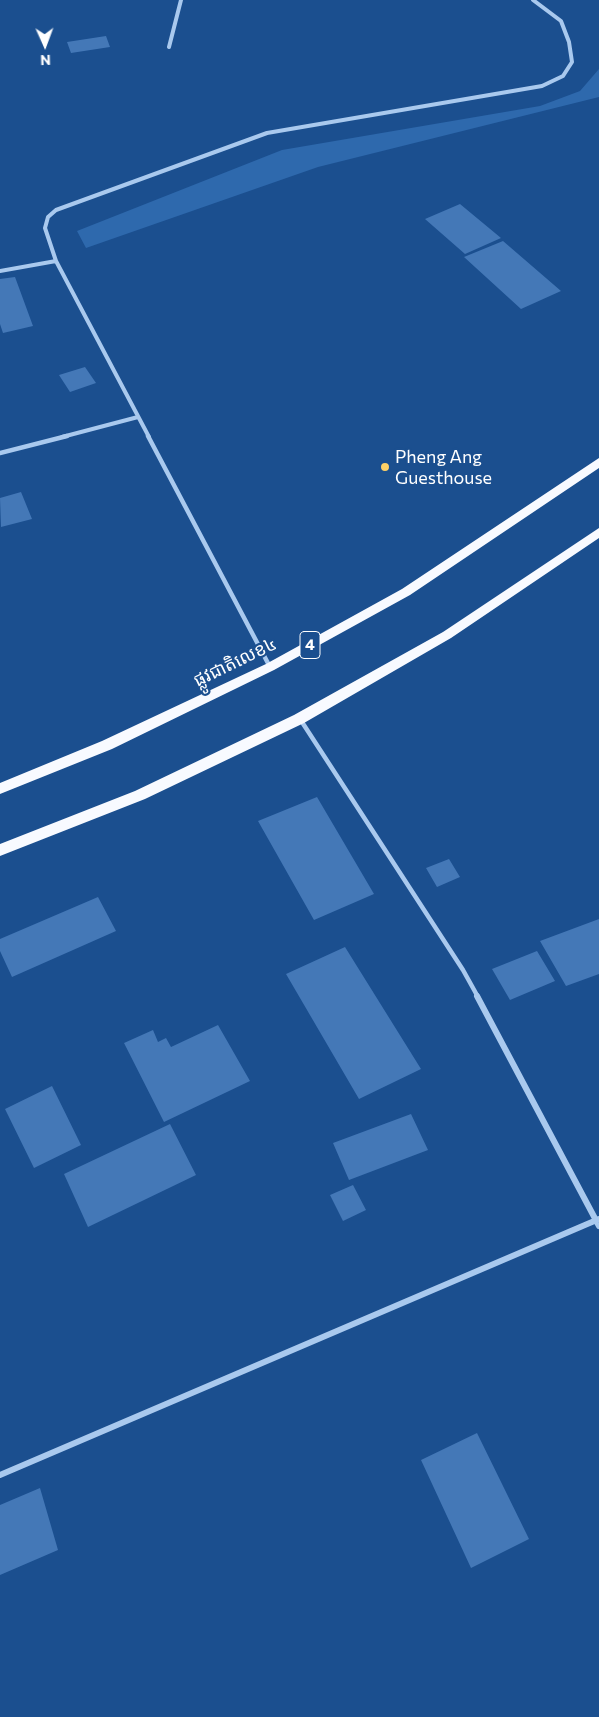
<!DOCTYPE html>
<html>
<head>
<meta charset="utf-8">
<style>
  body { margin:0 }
  #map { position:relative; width:599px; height:1717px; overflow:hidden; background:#1b4f8f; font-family:Commissioner,sans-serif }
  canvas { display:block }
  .north { position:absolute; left:20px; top:20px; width:50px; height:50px; -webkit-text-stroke:4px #1b4f8f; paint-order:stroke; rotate:178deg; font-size:14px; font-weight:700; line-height:20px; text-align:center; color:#fff }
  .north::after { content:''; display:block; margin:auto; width:18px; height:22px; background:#fff; clip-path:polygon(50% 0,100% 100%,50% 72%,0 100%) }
</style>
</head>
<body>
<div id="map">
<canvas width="599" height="1717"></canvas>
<div class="north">N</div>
</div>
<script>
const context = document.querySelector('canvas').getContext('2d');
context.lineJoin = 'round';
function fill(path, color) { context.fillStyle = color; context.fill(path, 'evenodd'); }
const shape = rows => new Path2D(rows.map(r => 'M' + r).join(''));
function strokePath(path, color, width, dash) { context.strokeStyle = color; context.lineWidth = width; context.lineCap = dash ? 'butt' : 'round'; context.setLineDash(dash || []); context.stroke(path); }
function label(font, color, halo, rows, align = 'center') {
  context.font = font + ' Commissioner,"Noto Sans Khmer",sans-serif'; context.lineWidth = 4.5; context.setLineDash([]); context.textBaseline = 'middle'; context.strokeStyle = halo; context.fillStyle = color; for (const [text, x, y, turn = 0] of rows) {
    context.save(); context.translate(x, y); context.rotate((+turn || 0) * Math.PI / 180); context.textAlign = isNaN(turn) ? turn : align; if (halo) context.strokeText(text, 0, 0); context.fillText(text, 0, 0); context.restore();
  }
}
const green = shape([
  [599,69,599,97,318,167,86,248,77,231,282,150,540,106,580,91]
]);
const building = shape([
  [106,36,110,47,71,53,67,42],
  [460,204,501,238,465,254,425,219],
  [503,241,561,291,521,309,464,257],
  [15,277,33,326,3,333,0,324,0,279],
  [85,367,96,383,70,392,59,375],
  [21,492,32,519,1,527,0,498],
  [317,797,374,894,314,920,258,821],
  [449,859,460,877,437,887,426,868],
  [98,897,116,931,12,977,0,951,0,939],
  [599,919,599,974,566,986,540,941],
  [345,947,421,1069,359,1099,286,974],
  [537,951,555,981,510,1000,492,969],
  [218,1025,250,1081,164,1122,124,1043,153,1030,158,1042,166,1038,171,1047],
  [52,1086,81,1145,34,1168,5,1109],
  [411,1114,428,1150,349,1180,333,1143],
  [170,1124,196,1175,88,1227,64,1174],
  [353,1185,366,1210,343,1221,330,1195],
  [477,1433,529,1539,471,1568,421,1460],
  [40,1488,58,1550,0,1575,0,1505]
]);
const minorFar2 = shape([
  [169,47,181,0],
  [0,271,56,261],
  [62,437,138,417],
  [149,437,56,261,45,228,48,217,56,210,267,133,542,86,563,76,572,62,569,42,561,21,533,0]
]);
const minorFar1 = shape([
  [148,436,270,667],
  [0,453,67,436],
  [300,719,463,970,478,997]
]);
const minor = shape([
  [477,996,599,1226],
  [0,1475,599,1219]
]);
const trunk = shape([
  [599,458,599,468,410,595,274,670,112,749,0,794,0,783,102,741,266,664,402,589,599,458],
  [599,528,599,538,451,638,304,723,145,799,0,856,0,844,135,791,294,715,443,632,599,528]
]);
const markers = [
  [385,467,5,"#ffd166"]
];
const shields = [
  [310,645,20]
];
const shieldNames = [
  ["4",310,645]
];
const poiNames = [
  ["Pheng Ang",395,457],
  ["Guesthouse",395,478]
];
const streetNames = [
  ["ផ្លូវជាតិលេខ៤",235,662,-26]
];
fill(green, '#2e69ad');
fill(building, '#4478b7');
strokePath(minorFar2, '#a9c9ee', 4);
strokePath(minorFar1, '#a9c9ee', 4.5);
strokePath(minor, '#a9c9ee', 6);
fill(trunk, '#f8faff');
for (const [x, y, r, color] of markers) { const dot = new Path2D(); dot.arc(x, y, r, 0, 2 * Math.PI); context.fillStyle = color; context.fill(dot); strokePath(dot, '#1b4f8f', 2); }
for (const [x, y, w] of shields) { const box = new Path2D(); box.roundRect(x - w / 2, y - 13.5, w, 27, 4); context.fillStyle = '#1b4f8f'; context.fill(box); strokePath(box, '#fff', 1); }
label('bold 16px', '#fff', null, shieldNames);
label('18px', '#fff', '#1b4f8f', poiNames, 'left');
label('18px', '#fff', '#1b4f8f', streetNames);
</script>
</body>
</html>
